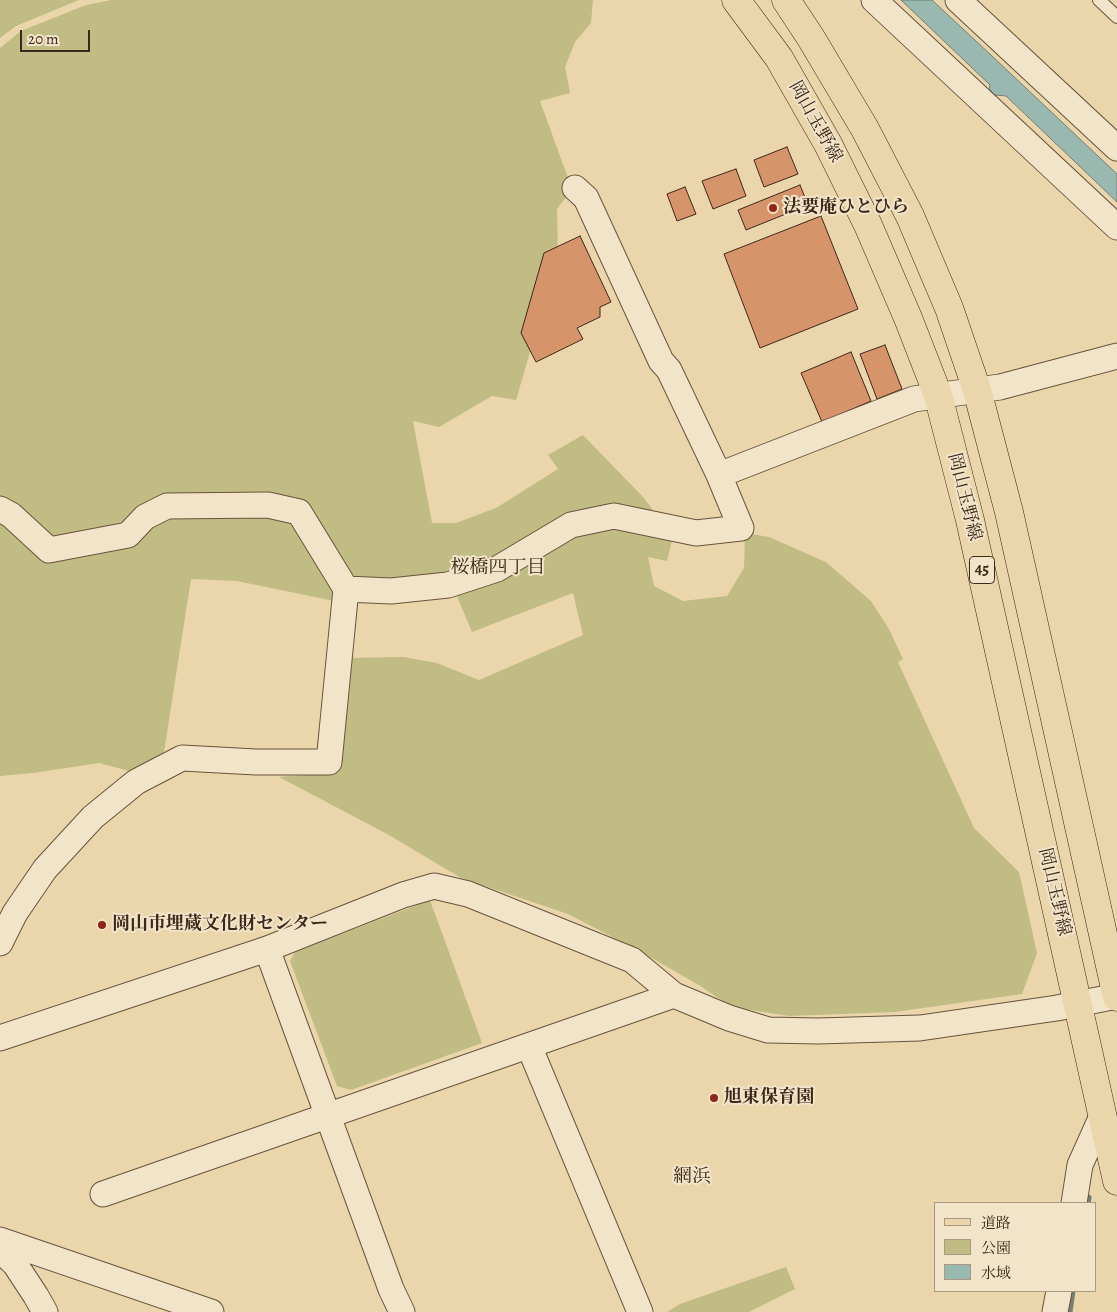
<!DOCTYPE html>
<html>
<head>
<meta charset="utf-8">
<style>
  body { margin:0 }
  #map { position:relative; width:1117px; height:1312px; overflow:hidden; background:#ebd6ab; font-family:Alegreya,"Noto Serif JP",serif }
  canvas { display:block }
  .legend { position:absolute; left:934px; top:1202px; width:162px; height:90px; box-sizing:border-box; background:#f2e4c8; border:1px solid #aa9882; margin:0; padding:6px 9px; list-style:none; font-size:15px; color:#3d271a }
  .legend li { display:flex; align-items:center; gap:10px; height:25px }
  .legend b { width:25px; border:1px solid #aa9882 }
  .scale { position:absolute; left:20px; top:30px; width:70px; height:22px; box-sizing:border-box; border:2px solid #3d271a; border-top:0; padding-left:6px; font-size:15px; line-height:18px; white-space:nowrap; color:#3d271a; -webkit-text-stroke:4px #f2e4c8; paint-order:stroke }
</style>
</head>
<body>
<div id="map">
<canvas width="1117" height="1312"></canvas>
<ul class="legend">
<li><b style="height:6px;background:#ebd6ab"></b>道路</li>
<li><b style="height:14px;background:#c0bc83"></b>公園</li>
<li><b style="height:14px;background:#99b8af"></b>水域</li>
</ul>
<div class="scale">20 m</div>
</div>
<script>
const context = document.querySelector('canvas').getContext('2d');
context.lineJoin = 'round';
function fill(path, color) { context.fillStyle = color; context.fill(path, 'evenodd'); }
const shape = rows => new Path2D(rows.map(r => 'M' + r).join(''));
function strokePath(path, color, width, dash) { context.strokeStyle = color; context.lineWidth = width; context.lineCap = dash ? 'butt' : 'round'; context.setLineDash(dash || []); context.stroke(path); }
function label(font, color, halo, rows, align = 'center') {
  context.font = font + ' Alegreya,"Noto Serif JP",serif'; context.lineWidth = 4; context.setLineDash([]); context.textBaseline = 'middle'; context.strokeStyle = halo; context.fillStyle = color; for (const [text, x, y, turn = 0] of rows) {
    context.save(); context.translate(x, y); context.rotate((+turn || 0) * Math.PI / 180); context.textAlign = isNaN(turn) ? turn : align; if (halo) context.strokeText(text, 0, 0); context.fillText(text, 0, 0); context.restore();
  }
}
const green = shape([
  [0,0,79,0,16,26,0,38],
  [111,0,593,0,591,23,575,42,565,67,570,93,540,101,572,189,557,209,558,257,516,400,492,396,439,427,413,421,432,523,456,523,496,508,558,469,548,455,583,435,643,497,673,536,667,561,648,557,654,586,683,601,727,596,744,568,745,533,769,537,826,562,871,601,889,629,903,659,898,662,974,828,1019,872,1037,953,1022,994,895,1012,789,1016,731,1007,702,987,645,954,568,914,461,878,389,835,279,777,335,772,348,658,403,657,437,663,479,680,583,635,573,593,472,632,456,594,334,601,237,581,191,579,164,752,133,772,99,763,33,773,0,776,0,48,21,31,86,5],
  [430,900,482,1043,351,1090,337,1086,290,961,295,952],
  [786,1267,795,1289,749,1312,667,1312,680,1304]
]);
const water = shape([
  [901,0,932,0,992,56,1117,174,1117,202,1006,96,995,95,989,89,990,85,901,0]
]);
const stream = shape([
  [1087,1203,1088,1198],
  [1069,1312,1072,1291]
]);
const building = shape([
  [787,147,798,174,764,187,754,160,787,147],
  [736,169,746,196,713,209,702,181,736,169],
  [800,185,808,205,746,230,738,210,800,185],
  [685,187,696,214,677,221,667,194,685,187],
  [821,216,858,309,760,348,724,254,821,216],
  [580,236,611,302,600,307,600,317,577,328,583,339,536,362,521,333,544,253,580,236],
  [885,345,902,389,877,399,860,354,885,345],
  [851,352,871,401,822,422,801,373,851,352]
]);
const service = shape([
  [1099,0,1117,17]
]);
const minor = shape([
  [874,0,1117,227],
  [958,0,1117,148],
  [719,475,914,399,1000,387,1117,356],
  [0,509,11,515,49,550,128,535,145,517,167,506,268,505,299,512,346,589],
  [0,943,15,913,45,869,93,817,136,782,182,758,256,762,329,762,346,589,391,591,448,585,497,569,571,525,614,516,696,533,741,528,719,475,669,370,661,361,586,198,575,188],
  [267,949,391,1289,402,1312],
  [0,1038,267,949,403,895,434,886,468,894,632,960,674,995,729,1018,768,1030,818,1031,920,1028,1057,1008,1117,996],
  [529,1046,640,1312],
  [103,1194,674,995],
  [1074,1203,1080,1165,1102,1116],
  [0,1240,211,1312],
  [0,1250,15,1264,36,1296,45,1312],
  [1055,1312,1059,1291]
]);
const primary = shape([
  [736,0,779,58,828,144,868,225,908,318,938,395,970,520,1117,1181],
  [786,0,811,38,865,129,910,216,949,308,977,390,1009,512,1117,997]
]);
const markers = [
  [773,208,5,"#8f2418"],
  [102,925,5,"#8f2418"],
  [714,1098,5,"#8f2418"]
];
const shields = [
  [982,570,25]
];
const shieldNames = [
  ["45",982,570]
];
const streetNames = [
  ["岡山玉野線",815,122,61],
  ["岡山玉野線",964,497,76],
  ["岡山玉野線",1054,892,77]
];
const poiNames = [
  ["法要庵ひとひら",783,208],
  ["岡山市埋蔵文化財センター",112,925],
  ["旭東保育園",724,1098]
];
const neighbourhoodNames = [
  ["桜橋四丁目",498,568],
  ["網浜",692,1177]
];
fill(green, '#c0bc83');
fill(water, '#99b8af');
strokePath(water, '#747e73', 1);
strokePath(stream, '#747e73', 7);
fill(building, '#d6946b');
strokePath(building, '#3d271a', 1);
strokePath(service, '#68533e', 14);
strokePath(minor, '#68533e', 27);
strokePath(primary, '#3d271a', 29);
strokePath(service, '#f2e4c8', 12);
strokePath(minor, '#f2e4c8', 25);
strokePath(primary, '#ebd6ab', 28);
for (const [x, y, r, color] of markers) { const dot = new Path2D(); dot.arc(x, y, r, 0, 2 * Math.PI); context.fillStyle = color; context.fill(dot); strokePath(dot, '#f2e4c8', 2); }
for (const [x, y, w] of shields) { const box = new Path2D(); box.roundRect(x - w / 2, y - 13.5, w, 27, 4); context.fillStyle = '#f2e4c8'; context.fill(box); strokePath(box, '#3d271a', 1); }
label('bold 16px', '#3d271a', null, shieldNames);
label('18px', '#3d271a', '#f2e4c8', streetNames);
label('bold 18px', '#3d271a', '#f2e4c8', poiNames, 'left');
label('19px', '#3d271a', '#f2e4c8', neighbourhoodNames);
</script>
</body>
</html>
